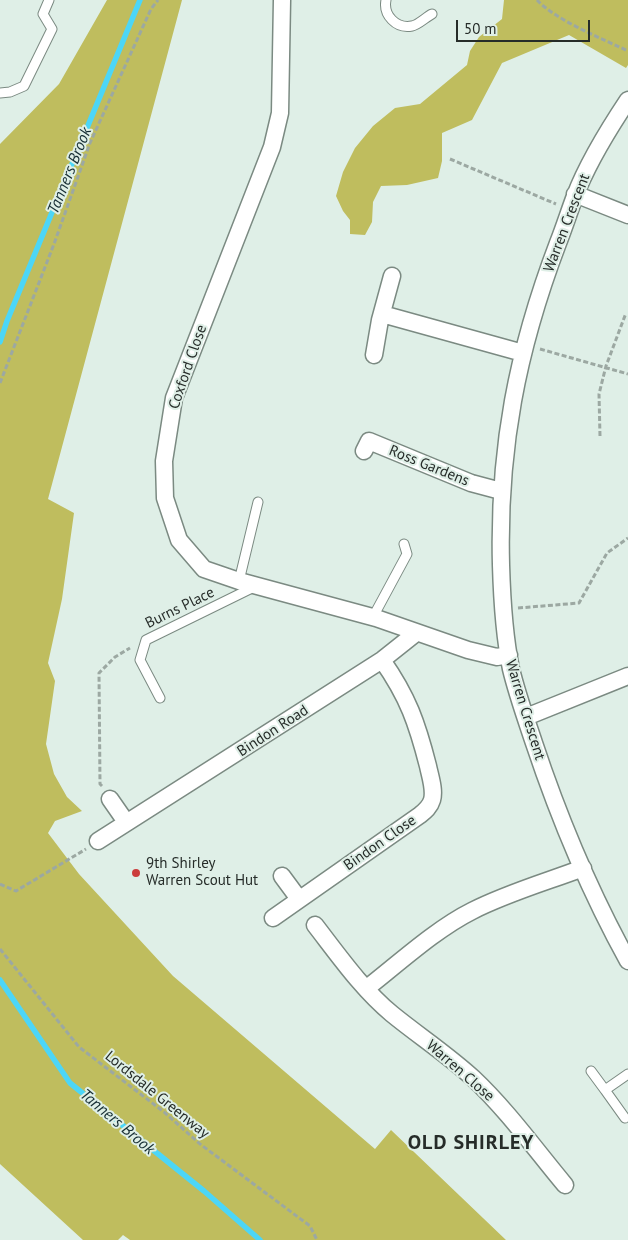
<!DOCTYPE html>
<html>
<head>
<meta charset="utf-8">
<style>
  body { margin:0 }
  #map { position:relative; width:628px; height:1240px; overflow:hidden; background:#dfefe7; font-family:"PT Sans",sans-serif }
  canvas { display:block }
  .scale { position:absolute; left:456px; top:20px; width:134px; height:22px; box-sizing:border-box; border:2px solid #262c29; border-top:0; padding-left:6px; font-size:15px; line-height:18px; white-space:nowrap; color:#262c29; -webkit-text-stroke:4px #dfefe7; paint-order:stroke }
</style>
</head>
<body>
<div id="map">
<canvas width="628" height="1240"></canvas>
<div class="scale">50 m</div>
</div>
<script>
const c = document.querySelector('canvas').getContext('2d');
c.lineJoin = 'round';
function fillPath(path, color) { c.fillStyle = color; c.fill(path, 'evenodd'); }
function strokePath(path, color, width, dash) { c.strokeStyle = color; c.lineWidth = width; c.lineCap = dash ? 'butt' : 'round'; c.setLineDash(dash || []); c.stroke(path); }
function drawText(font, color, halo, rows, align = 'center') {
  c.font = font + ' "PT Sans",sans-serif'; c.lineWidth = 4; c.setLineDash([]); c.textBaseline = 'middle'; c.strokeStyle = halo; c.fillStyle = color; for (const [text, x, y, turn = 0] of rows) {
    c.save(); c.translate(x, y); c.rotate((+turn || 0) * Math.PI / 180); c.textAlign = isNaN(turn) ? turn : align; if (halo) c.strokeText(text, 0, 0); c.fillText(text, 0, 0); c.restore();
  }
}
const green = new Path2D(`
  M 107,0 L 182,0 L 48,499 L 74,513 L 62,599 L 48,663 L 55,681 L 46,744 L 54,774 L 67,797 L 82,811 L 55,821 L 48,833 L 79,874 L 173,976 L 375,1149 L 391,1130 L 506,1240 L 130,1240 L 123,1235 L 118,1240 L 83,1240 L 0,1164 L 0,144 L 59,84 Z
  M 504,0 L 628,0 L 628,65 L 626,68 L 569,35 L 502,63 L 472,120 L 442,133 L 442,161 L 438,178 L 407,185 L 381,186 L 373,202 L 372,222 L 365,235 L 350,234 L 350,220 L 343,211 L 336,196 L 343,172 L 355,148 L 373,126 L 395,108 L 420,104 L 467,65 L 470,51 L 479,37 L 502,19 Z`);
const stream = new Path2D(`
  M 0,342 L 7,321 L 140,0
  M 0,980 L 70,1083 L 204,1191 L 260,1240`);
const path = new Path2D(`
  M 537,0 C 557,21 601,38 628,51
  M 450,159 L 556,204
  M 540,349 L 628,374
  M 0,383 L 54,244 L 90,143 L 151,9 L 158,0
  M 600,436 L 599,394 L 606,366 L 626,313
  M 518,608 L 579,603 L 607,553 L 628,538
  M 102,786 L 100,784 L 99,673 L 115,657 L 130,648
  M 0,884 L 16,891 L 86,849
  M 0,949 L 79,1047 L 164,1112 L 200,1144 L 310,1226 L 317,1240`);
const service = new Path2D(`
  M 386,0 C 383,15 396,29 412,26 C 418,25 426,17 432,14
  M 0,93 L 10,92 L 24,86 L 52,29 L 43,14 L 49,0
  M 239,581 L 258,502
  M 373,617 L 407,554 L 404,544
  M 160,698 L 140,660 L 146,640 L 256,586
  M 591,1071 L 605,1090 L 628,1074
  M 605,1090 L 625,1118`);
const minor = new Path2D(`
  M 282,0 L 280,113 L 272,147 L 174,398 L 164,461 L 165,498 L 179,540 L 204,569 L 239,581 L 376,618 L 468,650 L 497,657 L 509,655
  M 628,100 C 608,130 588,162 575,196 C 569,212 564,228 558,243 C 517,351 498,449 501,565 C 502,600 504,635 511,669 C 517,694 526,719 534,743 C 559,818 590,892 628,961
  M 575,194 L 628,215
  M 382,314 L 523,353
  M 374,355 L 380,320 L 392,276
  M 364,451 L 369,441 L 471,483 L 501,491
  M 526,717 L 628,676
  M 110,799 L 126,822
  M 98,841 L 382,660 L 416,633
  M 282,876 L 299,899
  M 273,918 L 420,815 C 425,811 430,807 432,800 C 435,790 430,776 428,766 C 417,723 408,697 382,660
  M 315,925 C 339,956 362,989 392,1014 C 419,1036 448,1055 473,1078 C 507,1110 535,1149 565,1185
  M 367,988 C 399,963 436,929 472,911 C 507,893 546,882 583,868`);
const markers = [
  [136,873,5,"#cb3c3b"]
];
const streetNames = [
  ["Warren Crescent",567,223,-69],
  ["Coxford Close",188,367,-71],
  ["Ross Gardens",429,466,22],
  ["Burns Place",180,608,-26],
  ["Warren Crescent",525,710,73],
  ["Bindon Road",273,731,-33],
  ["Bindon Close",380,843,-35],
  ["Warren Close",460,1071,41],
  ["Lordsdale Greenway",157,1095,39]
];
const poiNames = [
  ["9th Shirley",146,864],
  ["Warren Scout Hut",146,881]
];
const waterNames = [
  ["Tanners Brook",70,171,-68],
  ["Tanners Brook",117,1122,40]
];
const districtNames = [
  ["OLD SHIRLEY",471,1143]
];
fillPath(green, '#bfbd5e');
strokePath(stream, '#4cd6f7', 5.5);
strokePath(service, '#7b8a82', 11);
strokePath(minor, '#7b8a82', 19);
strokePath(path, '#9ca8a2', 3, [5, 2.5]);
strokePath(service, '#fff', 9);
strokePath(minor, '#fff', 16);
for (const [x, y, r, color] of markers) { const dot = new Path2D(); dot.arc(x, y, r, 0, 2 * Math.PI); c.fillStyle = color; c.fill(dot); strokePath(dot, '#dfefe7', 2); }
drawText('15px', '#262c29', '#dfefe7', streetNames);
drawText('15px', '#262c29', '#dfefe7', poiNames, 'left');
drawText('italic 16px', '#162d33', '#dfefe7', waterNames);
c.letterSpacing = '1px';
drawText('bold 20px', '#262c29', '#dfefe7', districtNames);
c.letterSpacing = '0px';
</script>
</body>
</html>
